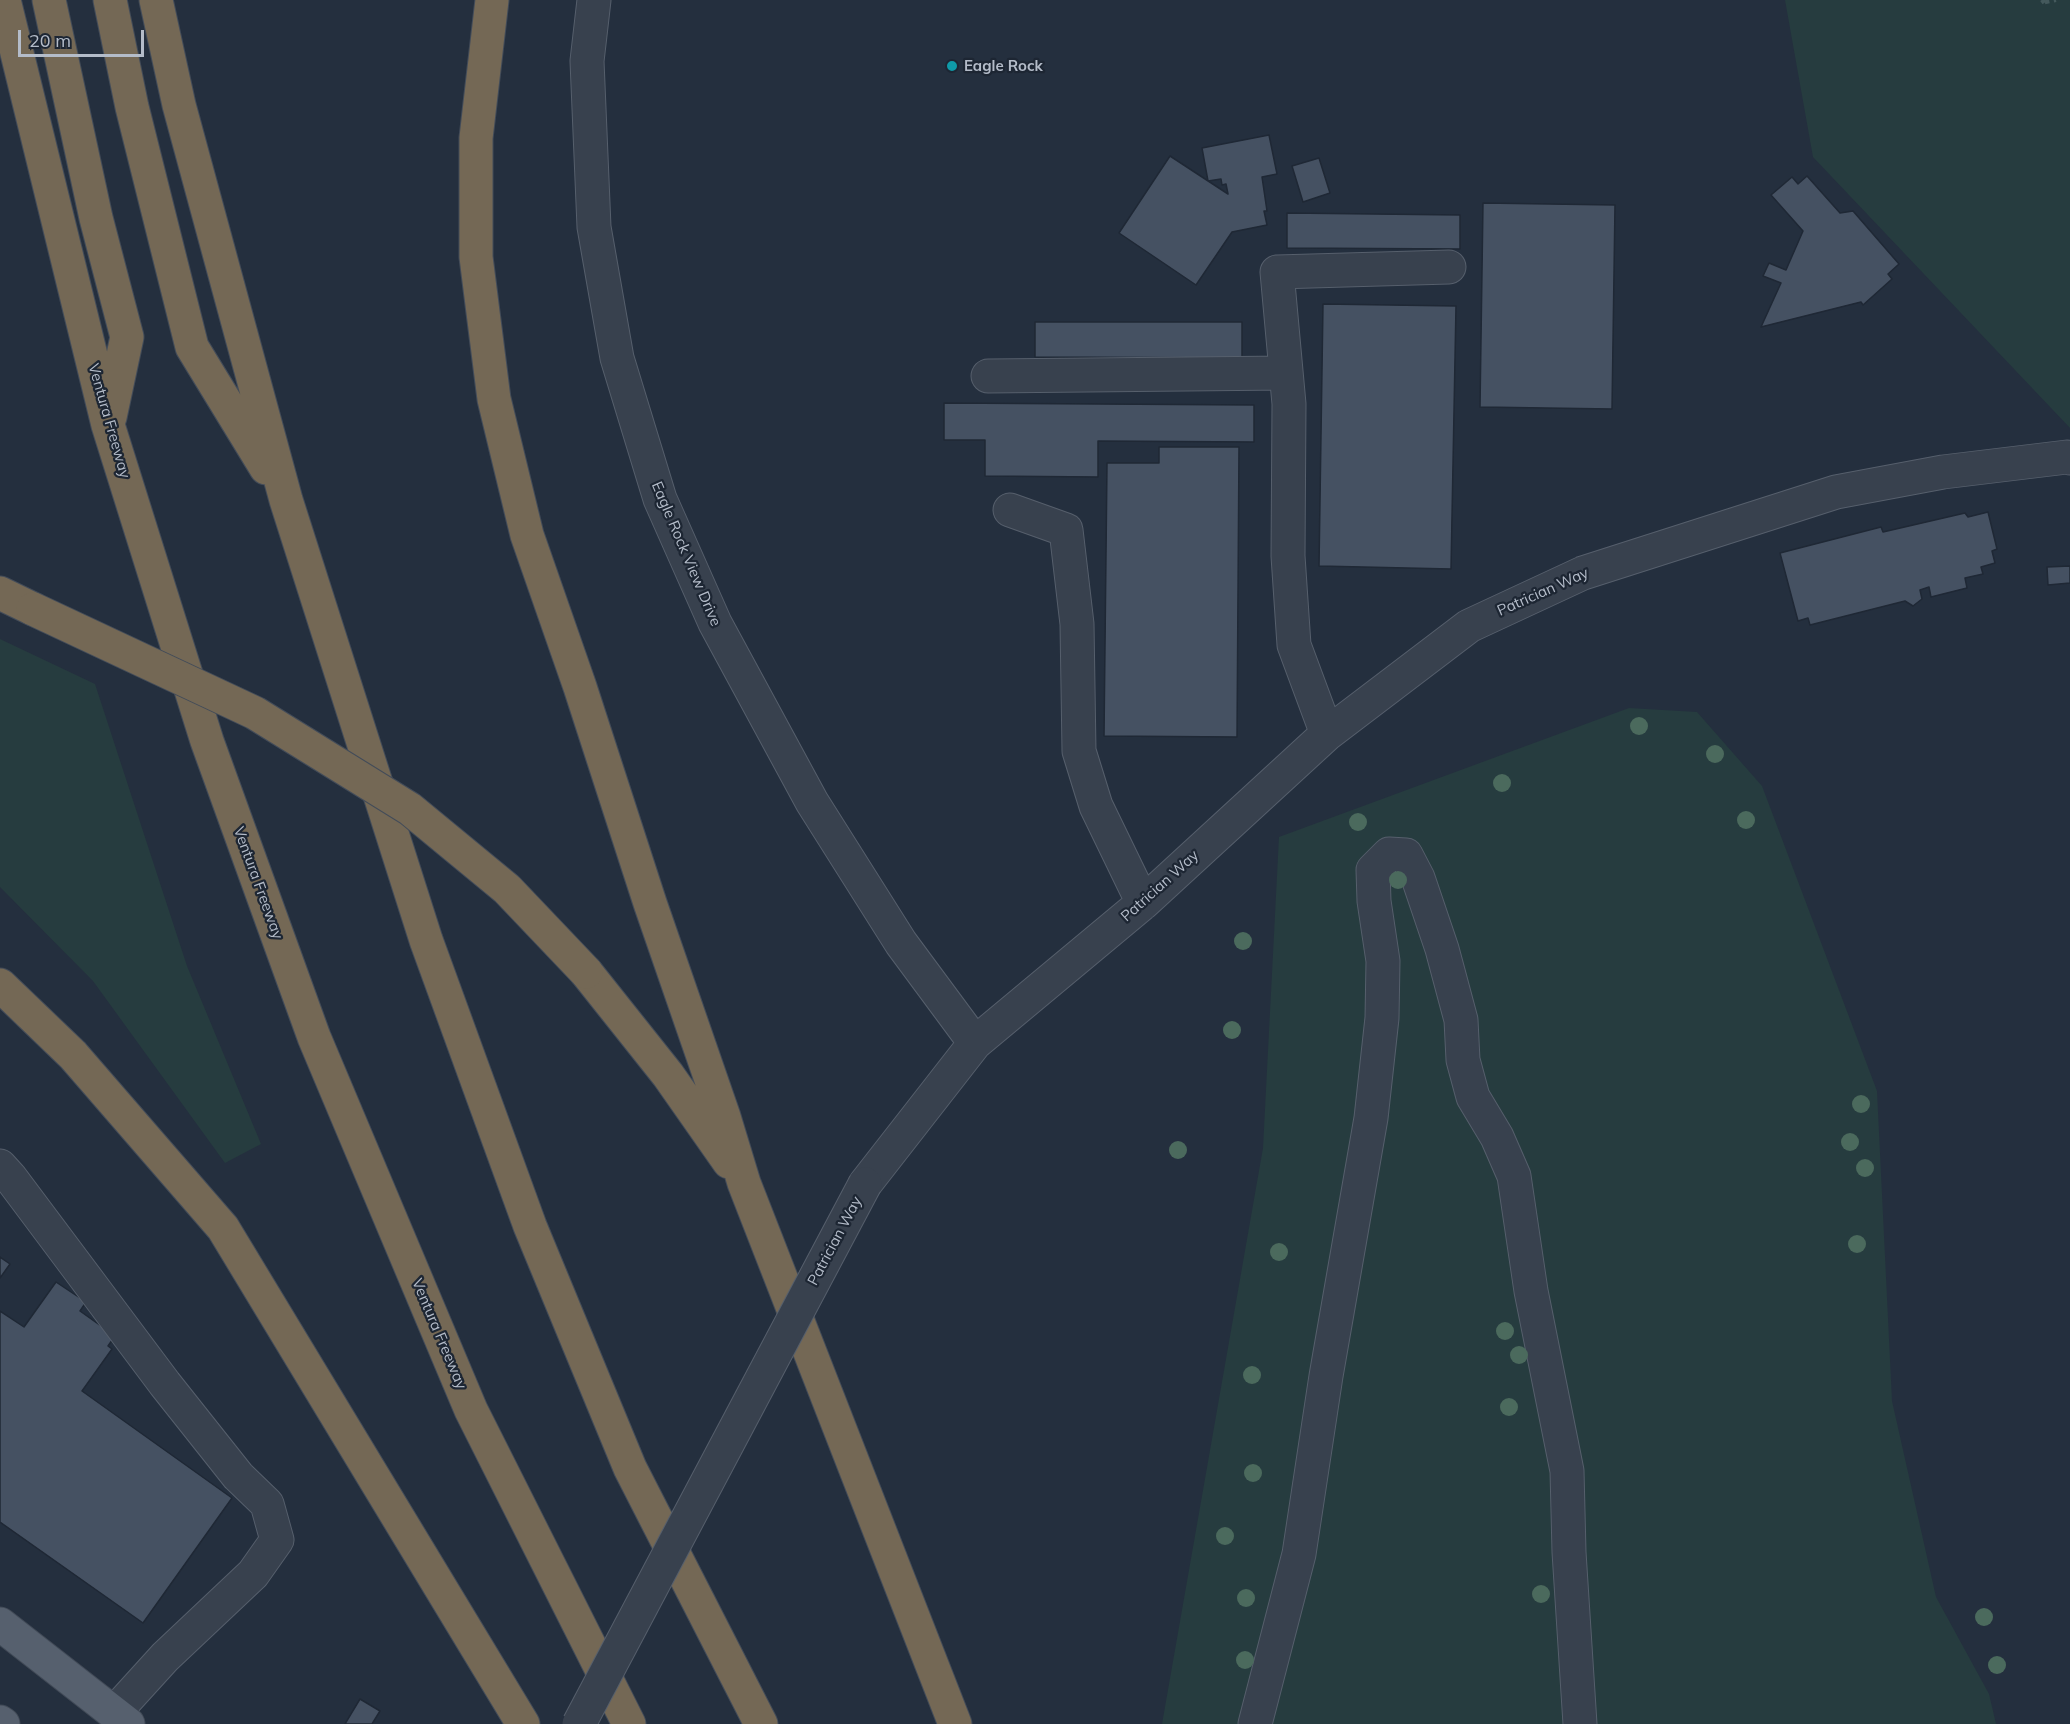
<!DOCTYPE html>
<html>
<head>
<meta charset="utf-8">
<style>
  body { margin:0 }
  #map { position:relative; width:2070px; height:1724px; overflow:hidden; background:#242f3e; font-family:Mulish,sans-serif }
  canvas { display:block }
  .scale { position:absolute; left:18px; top:30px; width:126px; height:27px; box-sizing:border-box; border:3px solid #b4bcc9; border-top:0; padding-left:8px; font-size:18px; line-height:21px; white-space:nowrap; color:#b4bcc9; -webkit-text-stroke:4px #1d2633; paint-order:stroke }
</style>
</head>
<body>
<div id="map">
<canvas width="2070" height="1724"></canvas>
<div class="scale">20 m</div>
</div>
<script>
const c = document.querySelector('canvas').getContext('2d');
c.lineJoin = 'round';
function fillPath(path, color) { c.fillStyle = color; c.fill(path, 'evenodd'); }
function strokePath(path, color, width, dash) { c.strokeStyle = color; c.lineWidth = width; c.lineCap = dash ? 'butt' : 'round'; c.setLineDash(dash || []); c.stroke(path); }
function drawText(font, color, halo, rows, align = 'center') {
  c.font = font + ' Mulish,sans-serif'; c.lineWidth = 4.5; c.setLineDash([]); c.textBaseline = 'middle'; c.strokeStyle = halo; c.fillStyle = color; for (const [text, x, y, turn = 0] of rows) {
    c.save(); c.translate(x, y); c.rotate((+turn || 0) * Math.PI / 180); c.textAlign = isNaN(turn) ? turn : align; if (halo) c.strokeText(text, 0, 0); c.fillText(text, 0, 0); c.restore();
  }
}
const green = new Path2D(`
  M 1785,0 L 2070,0 L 2070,428 L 1813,157 Z
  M 0,639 L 95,684 L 187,966 L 261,1144 L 225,1163 L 93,981 L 0,887 Z
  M 1629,708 L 1697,712 L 1762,786 L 1877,1091 L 1892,1401 L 1936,1597 L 1989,1694 L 1996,1724 L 1162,1724 L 1263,1148 L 1279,837 Z`);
const building = new Path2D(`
  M 1269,135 L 1277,174 L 1262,177 L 1267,211 L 1264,211 L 1267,225 L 1232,232 L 1196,285 L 1119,233 L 1170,156 L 1228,194 L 1226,184 L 1222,185 L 1221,179 L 1208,181 L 1202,148 Z
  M 1319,158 L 1330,193 L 1303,202 L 1292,166 Z
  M 1807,176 L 1840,213 L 1853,211 L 1899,264 L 1888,274 L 1892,279 L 1863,305 L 1861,302 L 1761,327 L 1781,283 L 1763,276 L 1769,263 L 1786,270 L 1803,231 L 1771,195 L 1792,177 L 1798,184 Z
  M 1483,203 L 1615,205 L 1612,409 L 1480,407 Z
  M 1287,213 L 1460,215 L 1460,249 L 1287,248 Z
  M 1323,304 L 1456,306 L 1451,569 L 1319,566 Z
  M 1035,322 L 1242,322 L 1242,358 L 1035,357 Z
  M 944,403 L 1254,405 L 1254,442 L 1098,441 L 1098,477 L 985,476 L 985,440 L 944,440 Z
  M 1159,447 L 1239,447 L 1237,737 L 1104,736 L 1107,463 L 1159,463 Z
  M 1988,512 L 1997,549 L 1992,551 L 1995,563 L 1981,567 L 1983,574 L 1965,578 L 1967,588 L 1931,597 L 1929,587 L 1920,590 L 1922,599 L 1913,606 L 1905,601 L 1810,625 L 1808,618 L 1798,621 L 1780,553 L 1881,527 L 1883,532 L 1965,513 L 1968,517 Z
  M 2070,566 L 2070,583 L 2048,585 L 2047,567 Z
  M 0,1257 L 10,1264 L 0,1278 Z
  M 56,1282 L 86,1302 L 80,1311 L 115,1336 L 108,1346 L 112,1349 L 82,1391 L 232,1498 L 143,1623 L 0,1522 L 0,1311 L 24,1327 Z
  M 360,1699 L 380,1711 L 372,1724 L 345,1724 Z`);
const path = new Path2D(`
  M 2045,0 L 2041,3 L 2056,0`);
const minor = new Path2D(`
  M 594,0 L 587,61 L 594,227 L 617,358 L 660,499 L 715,623 L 812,802 L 901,943 L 975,1043
  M 988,376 L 1286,373
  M 1010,510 L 1066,530 L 1077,624 L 1079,751 L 1096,806 L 1143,903
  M 1327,734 L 1294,645 L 1288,556 L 1289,404 L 1277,272 L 1449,267
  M 0,1166 L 10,1177 L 165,1384 L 238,1476 L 267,1504 L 277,1540 L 253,1574 L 165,1657 L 115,1712
  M 865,1184 L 975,1043 L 1143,903 L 1327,734 L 1469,626 L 1583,573 L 1836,492 L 1943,472 L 2067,457 L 2070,458
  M 1255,1724 L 1299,1554 L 1326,1376 L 1371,1118 L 1382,1018 L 1383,961 L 1374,901 L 1373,870 L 1389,854 L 1406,855 L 1418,878 L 1442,949 L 1461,1020 L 1463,1060 L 1473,1097 L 1497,1137 L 1514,1176 L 1531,1291 L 1567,1471 L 1569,1552 L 1580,1724`);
const major = new Path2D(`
  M 0,1624 L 128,1724
  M 0,1722 L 3,1724`);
const highway = new Path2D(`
  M 4,0 L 108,425 L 207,741 L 314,1037 L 471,1410 L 629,1724
  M 49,0 L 96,218 L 127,337 L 110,417
  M 110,0 L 132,107 L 192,347 L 266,468
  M 156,0 L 179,105 L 286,500 L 426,940 L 530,1226 L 630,1468 L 761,1724
  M 492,0 L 476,138 L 476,257 L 494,399 L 527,535 L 580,687 L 650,903 L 724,1117 L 744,1183 L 955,1724
  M 0,593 L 33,609
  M 586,972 L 668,1075 L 729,1162
  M 0,985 L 73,1055 L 223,1228 L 523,1724`);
const minorBridge = new Path2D(`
  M 579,1724 L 865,1184`);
const highwayBridge = new Path2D(`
  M 33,609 L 255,713 L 410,809 L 507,889 L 586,972`);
const trees = [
  [1639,726],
  [1715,754],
  [1502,783],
  [1746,820],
  [1358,822],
  [1398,880],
  [1243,941],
  [1232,1030],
  [1861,1104],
  [1850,1142],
  [1178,1150],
  [1865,1168],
  [1857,1244],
  [1279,1252],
  [1505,1331],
  [1519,1355],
  [1252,1375],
  [1509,1407],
  [1253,1473],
  [1225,1536],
  [1541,1594],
  [1246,1598],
  [1984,1617],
  [1245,1660],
  [1997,1665]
];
const markers = [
  [952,66,6,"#0f9aa8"]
];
const poiNames = [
  ["Eagle Rock",964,66]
];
const streetNames = [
  ["Ventura Freeway",109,421,74],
  ["Eagle Rock View Drive",686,554,67],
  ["Patrician Way",1543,592,-24],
  ["Ventura Freeway",258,883,70],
  ["Patrician Way",1160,886,-42],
  ["Patrician Way",835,1241,-62],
  ["Ventura Freeway",439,1334,67]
];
fillPath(green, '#263c3f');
fillPath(building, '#455162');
strokePath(building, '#1f2835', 1.5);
strokePath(minor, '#565f6c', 35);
strokePath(major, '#414a57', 35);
strokePath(highway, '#434c59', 35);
strokePath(path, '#44595c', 4, [4.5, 4.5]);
strokePath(minor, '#38414e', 33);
strokePath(major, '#56606e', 33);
strokePath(highway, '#746855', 33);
strokePath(minorBridge, '#565f6c', 35, []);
strokePath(highwayBridge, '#434c59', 35, []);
strokePath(minorBridge, '#38414e', 33);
strokePath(highwayBridge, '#746855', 33);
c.fillStyle = '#4b6a5d';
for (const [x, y] of trees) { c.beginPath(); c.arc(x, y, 9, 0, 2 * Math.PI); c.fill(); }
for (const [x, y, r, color] of markers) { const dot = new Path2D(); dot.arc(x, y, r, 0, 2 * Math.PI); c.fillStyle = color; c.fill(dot); strokePath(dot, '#1d2633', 2); }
drawText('bold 15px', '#b4bcc9', '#1d2633', poiNames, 'left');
drawText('15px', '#b4bcc9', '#1d2633', streetNames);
</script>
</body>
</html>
